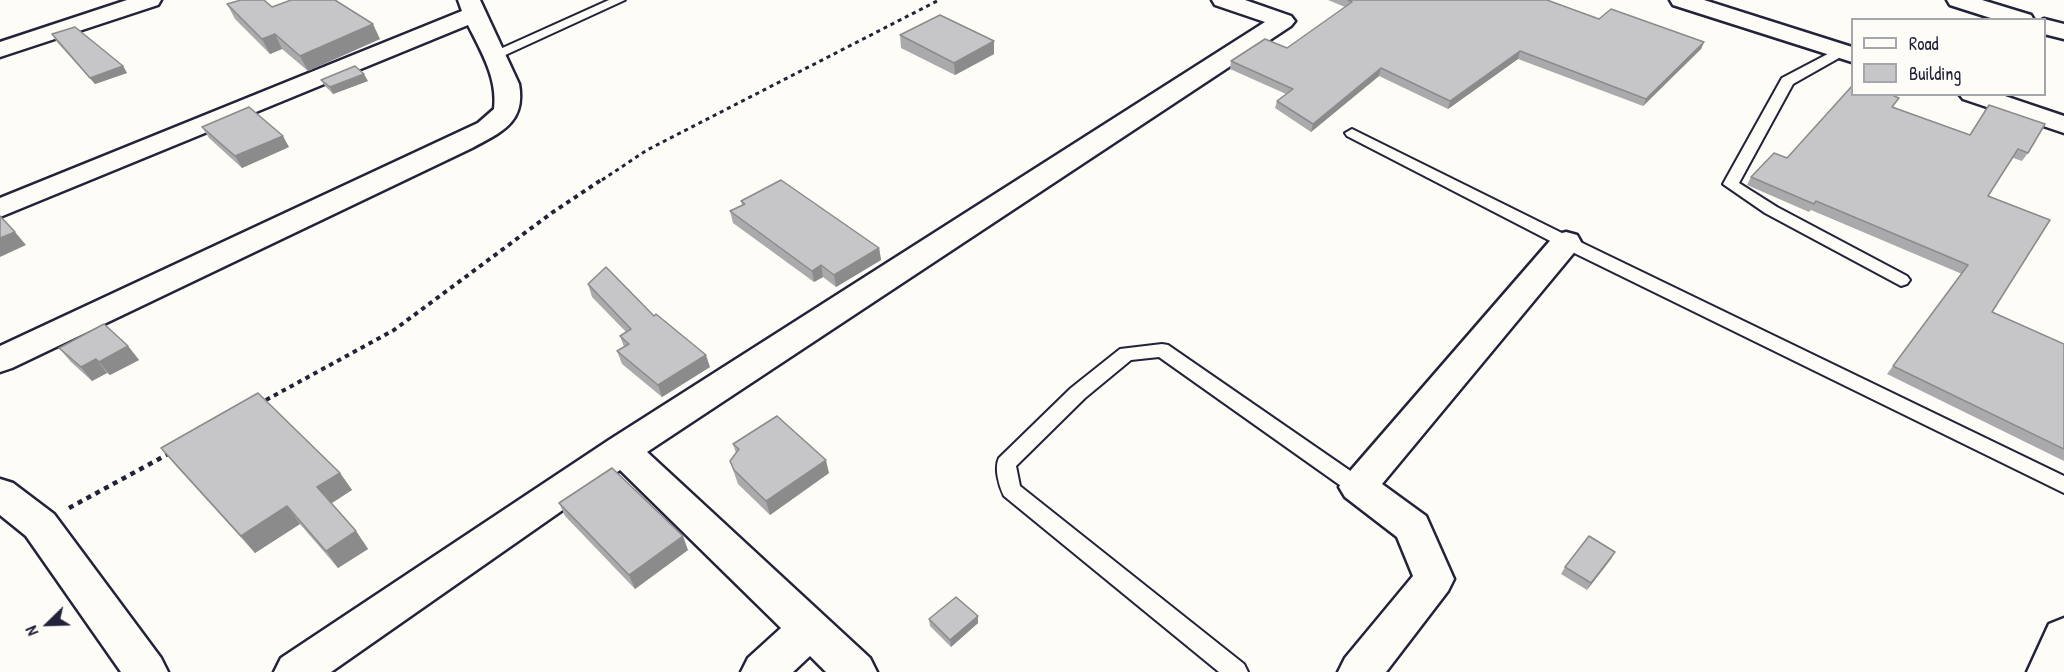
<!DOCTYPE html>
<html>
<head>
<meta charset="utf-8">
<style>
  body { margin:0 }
  #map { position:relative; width:2064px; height:672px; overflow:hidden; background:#fdfcf7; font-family:"Patrick Hand",sans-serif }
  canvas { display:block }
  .legend { position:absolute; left:1851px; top:18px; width:195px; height:78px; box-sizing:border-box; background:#fdfcf7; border:2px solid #a5a5ac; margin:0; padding:8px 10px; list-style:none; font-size:18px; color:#22223b }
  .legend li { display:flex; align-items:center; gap:12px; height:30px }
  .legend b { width:30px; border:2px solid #a5a5ac }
  .north { position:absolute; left:18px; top:594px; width:60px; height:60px; -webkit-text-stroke:4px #fdfcf7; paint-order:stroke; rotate:247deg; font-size:16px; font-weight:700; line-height:24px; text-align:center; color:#22223b }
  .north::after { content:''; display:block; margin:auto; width:21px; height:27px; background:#22223b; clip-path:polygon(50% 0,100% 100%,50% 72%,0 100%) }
</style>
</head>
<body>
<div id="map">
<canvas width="2064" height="672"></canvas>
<ul class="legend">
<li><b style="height:8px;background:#fdfcf7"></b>Road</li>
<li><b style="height:16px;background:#c6c6c8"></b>Building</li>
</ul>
<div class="north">N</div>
</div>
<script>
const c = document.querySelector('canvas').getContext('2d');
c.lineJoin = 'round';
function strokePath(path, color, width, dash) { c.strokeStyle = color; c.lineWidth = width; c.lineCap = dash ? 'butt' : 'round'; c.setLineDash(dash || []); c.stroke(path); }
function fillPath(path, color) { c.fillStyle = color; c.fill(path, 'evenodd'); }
const pathFar2 = new Path2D(`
  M 602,180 L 647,150 L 939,0`);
const pathFar1 = new Path2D(`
  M 266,400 L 394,330 L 553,212 L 604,178`);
const path = new Path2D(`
  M 261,403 L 269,399
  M 69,508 L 170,453`);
const service = new Path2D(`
  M 609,0 L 625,0 L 501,57 L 496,58 L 489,54 Z
  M 1841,47 L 1848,51 L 1846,54 L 1793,84 L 1739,183 L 1777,207 L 1907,276 L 1910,280 L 1907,284 L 1901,286 L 1765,213 L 1723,184 L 1782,78 Z
  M 1352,129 L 1572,238 L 2064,476 L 2064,493 L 1560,246 L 1347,136 L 1345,133 Z
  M 1162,344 L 1168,345 L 1365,481 L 1368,487 L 1365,493 L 1358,495 L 1351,493 L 1159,357 L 1131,360 L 1085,398 L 1016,466 L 1020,486 L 1244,664 L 1248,672 L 1219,672 L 1004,496 C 999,486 994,468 999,458 L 1071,388 L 1120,349 Z`);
const minor = new Path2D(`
  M 127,0 L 161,0 L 158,5 L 0,57 L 0,42 Z
  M 458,0 L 480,0 L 519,84 C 526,123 501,132 472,148 L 12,368 L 0,372 L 0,346 L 478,123 L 494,109 C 498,79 481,51 468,25 L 0,217 L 0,198 L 462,11 Z
  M 1212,0 L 1245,0 L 1291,16 L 1295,21 L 1291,26 L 647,452 L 870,658 L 877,672 L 826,672 L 810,656 L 793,672 L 741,672 L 748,658 L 781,628 L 620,470 L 331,672 L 274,672 L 281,658 L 609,440 L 1265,22 L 1215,5 Z
  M 1670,0 L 1704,0 L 1852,47 L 1852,62 L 1673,5 Z
  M 1947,0 L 1982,0 L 2031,15 L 2034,20 L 1997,20 L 1950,5 Z
  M 2044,19 L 2064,24 L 2064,39 L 2044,34 L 2044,20 L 2042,20 Z
  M 1959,94 L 1999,94 L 2064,116 L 2064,133 L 1963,99 Z
  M 1566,232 L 1577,235 L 1581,242 L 1577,249 L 1382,484 L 1426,516 L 1454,579 L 1448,591 L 1386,672 L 1338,672 L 1345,658 L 1413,576 L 1397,537 L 1345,497 L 1339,487 L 1345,477 L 1555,235 Z
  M 0,479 L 13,483 L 54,514 L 161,658 L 168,672 L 121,672 L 26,536 L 0,515 Z
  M 2064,618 L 2064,672 L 2027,672 L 2049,624 Z`);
const wall = new Path2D(`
  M 1328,0 L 1547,0 L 1599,19 L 1704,42 L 1701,49 L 1643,106 L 1518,59 L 1448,109 L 1379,76 L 1311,132 L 1275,108 L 1277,101 L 1286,94 L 1230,69 L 1231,61 L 1287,48 L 1345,7 Z
  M 227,4 L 272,7 L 380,39 L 308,71 L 282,49 L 270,54 L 235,19 Z
  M 52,34 L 123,66 L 127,73 L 95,84 L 56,41 Z
  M 900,35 L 994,54 L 955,75 L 901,48 Z
  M 321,80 L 368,81 L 333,94 L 325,86 Z
  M 1894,96 L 1893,107 L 1970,135 L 2028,153 L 2022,161 L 2013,158 L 1988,196 L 1992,312 L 2064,344 L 2064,461 L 1887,374 L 1962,274 L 1811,210 L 1809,212 L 1747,185 L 1751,177 L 1787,158 Z
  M 202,127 L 289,147 L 242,168 L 209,138 Z
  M 741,201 L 879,248 L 881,260 L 836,287 L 823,277 L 814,282 L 733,223 L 730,211 L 742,205 Z
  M 588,284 L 654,316 L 710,367 L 662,397 L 622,364 L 617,351 L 624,347 L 620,336 L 626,332 L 592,297 Z
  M 128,346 L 139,360 L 110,375 L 107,373 L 92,381 L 71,362 L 59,348 Z
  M 733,444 L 829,473 L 770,515 L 738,484 L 730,461 L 736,453 Z
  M 161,448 L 340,473 L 352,490 L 331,503 L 356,531 L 368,549 L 338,568 L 300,524 L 255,553 L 176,466 Z
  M 559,503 L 688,550 L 635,589 L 565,516 Z
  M 1611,559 L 1587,590 L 1561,574 L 1565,567 Z
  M 929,619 L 978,623 L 951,647 L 930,626 Z`);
const shadedWall = new Path2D(`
  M 373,24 L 380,39 L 308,71 L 300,56 Z
  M 275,34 L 282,49 L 270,54 L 262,39 Z
  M 994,41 L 994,54 L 955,75 L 954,63 Z
  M 1704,42 L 1701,49 L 1643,106 L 1646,99 Z
  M 1520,51 L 1518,59 L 1448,109 L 1450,101 Z
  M 123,66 L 127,73 L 95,84 L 90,78 Z
  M 1381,68 L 1379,76 L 1311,132 L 1313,124 Z
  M 364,74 L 368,81 L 333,94 L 330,87 Z
  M 283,136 L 289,147 L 242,168 L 235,156 Z
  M 15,232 L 26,245 L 0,257 L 0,238 Z
  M 879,248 L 881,260 L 836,287 L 834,275 Z
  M 821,265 L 823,277 L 814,282 L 812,271 Z
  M 128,346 L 139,360 L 110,375 L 99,362 Z
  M 706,355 L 710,367 L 662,397 L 658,385 Z
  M 96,359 L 107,373 L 92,381 L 81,367 Z
  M 826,460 L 829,473 L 770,515 L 766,501 Z
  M 340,473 L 352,490 L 329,505 L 317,487 Z
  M 287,506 L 300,524 L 255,553 L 241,536 Z
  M 356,531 L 368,549 L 338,568 L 326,551 Z
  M 683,536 L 688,550 L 635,589 L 629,575 Z
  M 1615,552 L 1611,559 L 1587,590 L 1591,583 Z
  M 978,616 L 978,623 L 951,647 L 950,640 Z`);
const building = new Path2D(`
  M 241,0 L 264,0 L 272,7 L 291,0 L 335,0 L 373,24 L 300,56 L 275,34 L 262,39 L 227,4 Z
  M 1348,0 L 1547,0 L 1599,19 L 1611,9 L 1704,42 L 1646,99 L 1520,51 L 1450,101 L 1381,68 L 1313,124 L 1277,101 L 1293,89 L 1231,61 L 1265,39 L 1287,48 L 1352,2 Z
  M 940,15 L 994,41 L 954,63 L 900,35 Z
  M 75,27 L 123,66 L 90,78 L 52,34 Z
  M 355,66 L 364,74 L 330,87 L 321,80 Z
  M 1852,86 L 1852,94 L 1895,94 L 1894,96 L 1899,98 L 1892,107 L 1970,135 L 1989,105 L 2045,124 L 2028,153 L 2018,149 L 1988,196 L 2050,220 L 1992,312 L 2064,344 L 2064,449 L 1893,366 L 1968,265 L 1816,201 L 1814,204 L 1751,177 L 1774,153 L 1787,158 Z
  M 249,107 L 283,136 L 235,156 L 202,127 Z
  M 781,180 L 879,248 L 834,275 L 821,265 L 812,271 L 730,211 L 745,204 L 741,201 Z
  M 0,216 L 15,232 L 0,238 Z
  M 606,267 L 654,316 L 656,314 L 706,355 L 658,385 L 617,351 L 629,344 L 620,336 L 631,329 L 588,284 Z
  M 104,324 L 128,346 L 99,362 L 96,359 L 81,367 L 59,348 Z
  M 258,393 L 340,473 L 317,487 L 356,531 L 326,551 L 287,506 L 241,536 L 161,448 Z
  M 777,416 L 826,460 L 766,501 L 734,470 L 730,461 L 739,449 L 733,444 Z
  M 612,468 L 683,536 L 629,575 L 559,503 Z
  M 1589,536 L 1615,552 L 1591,583 L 1565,567 Z
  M 956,597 L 978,616 L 950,640 L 929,619 Z`);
strokePath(service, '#22223b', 4);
strokePath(minor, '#22223b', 5);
strokePath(pathFar2, '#22223b', 3, [4, 4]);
strokePath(pathFar1, '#22223b', 4, [4.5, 4.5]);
strokePath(path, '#22223b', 4.5, [5, 5]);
fillPath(service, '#fdfcf7');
fillPath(minor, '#fdfcf7');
fillPath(wall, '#aaaaac');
fillPath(shadedWall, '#8b8b8c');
fillPath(building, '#c6c6c8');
strokePath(building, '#8b8b8c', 1.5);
</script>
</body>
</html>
